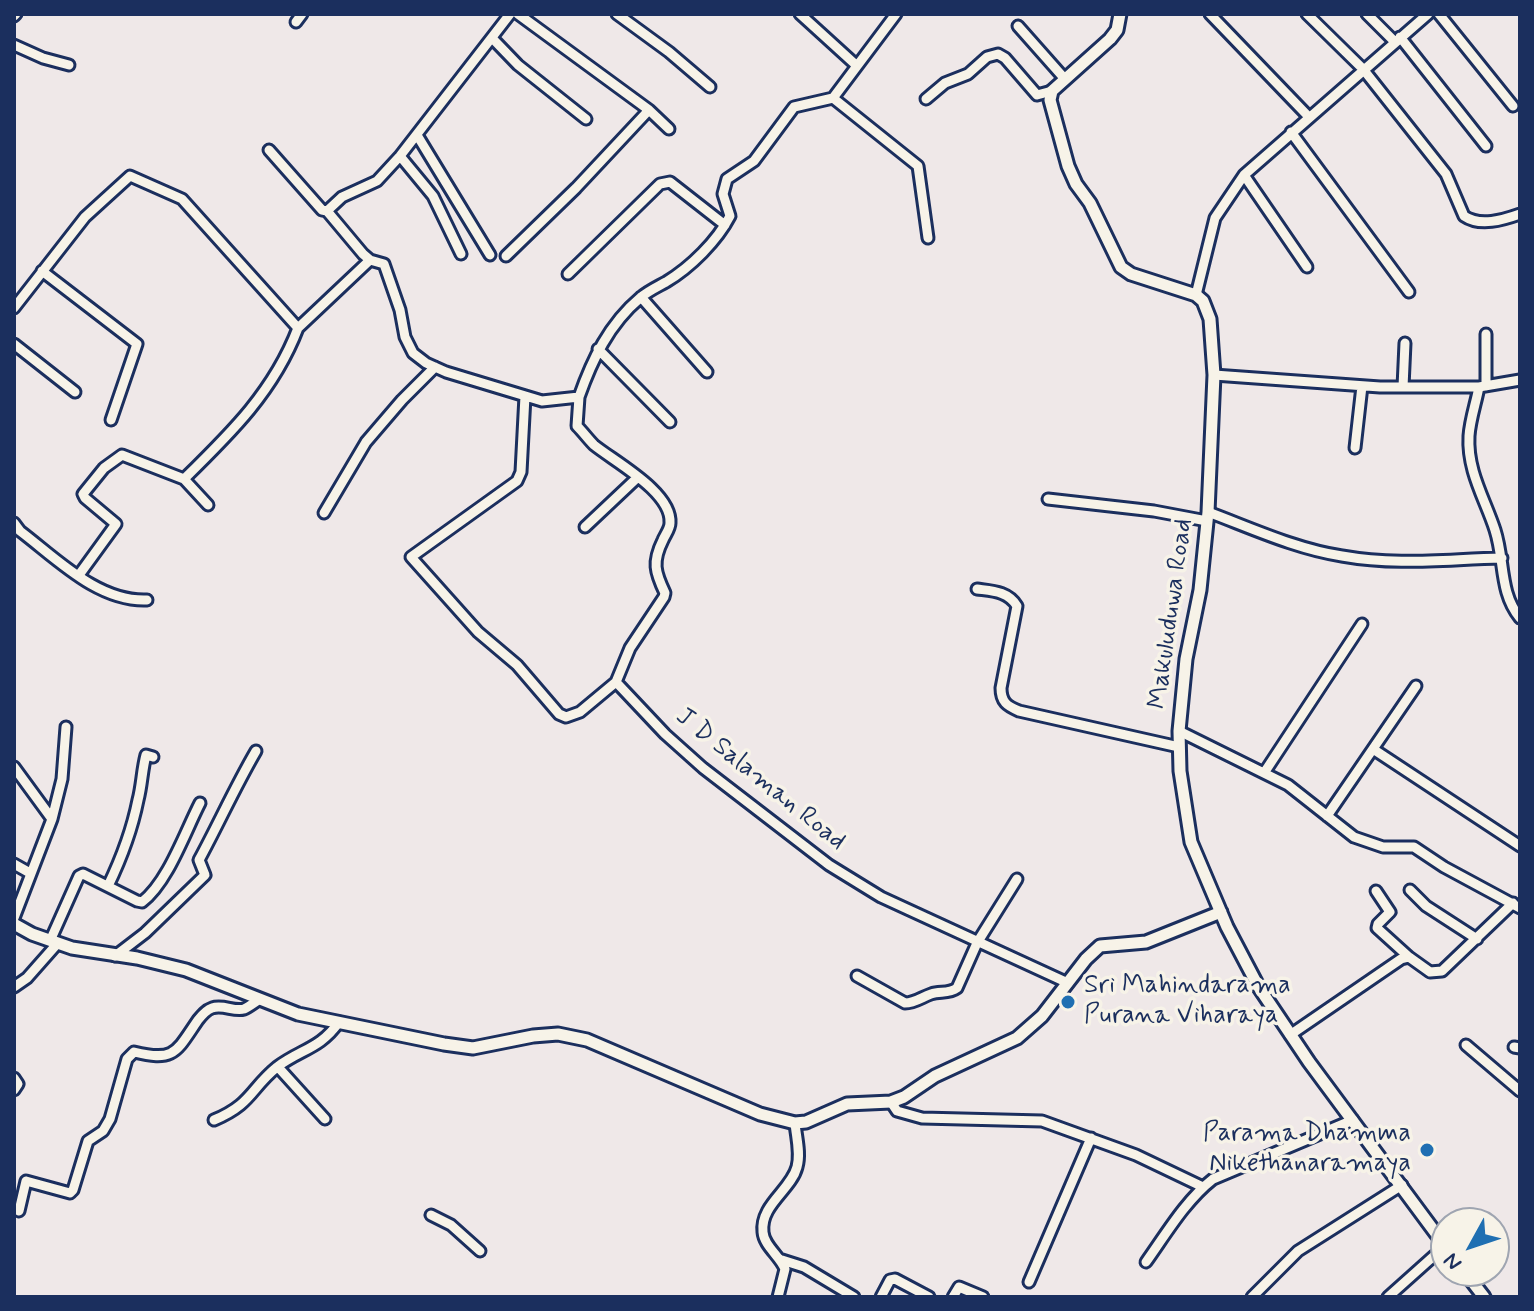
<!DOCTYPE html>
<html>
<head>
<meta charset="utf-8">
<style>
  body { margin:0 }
  #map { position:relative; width:1534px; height:1311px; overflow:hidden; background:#efe8e8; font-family:Mynerve,sans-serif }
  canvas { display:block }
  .frame { position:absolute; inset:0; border:16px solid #1b2f5e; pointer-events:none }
  .north { position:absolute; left:1430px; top:1207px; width:80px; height:80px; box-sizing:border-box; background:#f7f3e8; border:2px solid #9fa5b1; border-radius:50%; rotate:230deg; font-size:22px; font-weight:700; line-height:32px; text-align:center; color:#1b2f5e }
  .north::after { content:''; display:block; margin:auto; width:28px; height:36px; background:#1f6fb2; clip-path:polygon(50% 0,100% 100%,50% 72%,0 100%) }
</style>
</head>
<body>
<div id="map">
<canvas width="1534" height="1311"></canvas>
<div class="frame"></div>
<div class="north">N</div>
</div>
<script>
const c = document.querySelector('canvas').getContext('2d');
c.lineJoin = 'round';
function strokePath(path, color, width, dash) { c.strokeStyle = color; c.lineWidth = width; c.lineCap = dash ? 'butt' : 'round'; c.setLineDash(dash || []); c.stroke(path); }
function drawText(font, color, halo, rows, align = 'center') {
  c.font = font + ' Mynerve,sans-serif'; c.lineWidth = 7; c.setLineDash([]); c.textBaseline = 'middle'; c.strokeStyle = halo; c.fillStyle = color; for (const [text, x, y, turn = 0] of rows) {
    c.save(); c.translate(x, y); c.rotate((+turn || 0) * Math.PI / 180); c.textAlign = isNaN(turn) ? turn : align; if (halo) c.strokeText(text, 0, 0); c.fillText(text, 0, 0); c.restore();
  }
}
const minor = new Path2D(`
  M 510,14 L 400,156 L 377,181 L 342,197 L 327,211 L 363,254 L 370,260 L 384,264 L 400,310 L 405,337 L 413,353 L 426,363 L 446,372 L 542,401 L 579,397 C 592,360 609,324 640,298 C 648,291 657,287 666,282 C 691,267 717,241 730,216 L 723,194 L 727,179 L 754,161 L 794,107 L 833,98 L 896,14
  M 518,14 L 649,110 L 669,129
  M 617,14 L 669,52 L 710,87
  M 800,14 L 856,65
  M 1210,14 L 1308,116
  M 1307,14 L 1363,69 L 1446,174 L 1464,216 C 1480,227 1503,220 1520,214
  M 1367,14 L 1395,42
  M 1439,14 L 1513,106
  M 14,16 L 16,14
  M 296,22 L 302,14
  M 1018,26 L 1064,78
  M 1400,37 L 1486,146
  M 492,38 L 518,65 L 586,119
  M 14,45 L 43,58 L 69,65
  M 833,98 L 918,166 L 928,238
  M 926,99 L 945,83 L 968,74 L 987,57 L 998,54 L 1005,58 L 1037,95 L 1052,91
  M 1291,132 L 1409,292
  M 417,135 L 490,255
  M 269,150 L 322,210 L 327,211
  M 400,156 L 433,196 L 461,254
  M 1244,175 L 1307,267
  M 506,256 L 576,188 L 649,110
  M 42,271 L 137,344 L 111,420
  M 568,274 L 660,184 L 670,182 L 725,225
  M 1196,295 L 1215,218 L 1244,175 L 1428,14
  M 641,297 L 707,372
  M 14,308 L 85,217 L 130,176 L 182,199 L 298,328 C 274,391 231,433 184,479
  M 298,328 L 370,260
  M 14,344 L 75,392
  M 598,349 L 670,422
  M 1214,375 L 1380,387 L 1479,387 L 1520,380
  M 1486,386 L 1486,334
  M 1403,387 L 1405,343
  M 1479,387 C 1476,403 1470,420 1469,436 C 1467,471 1485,499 1495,530 C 1505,561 1499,592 1520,618
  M 525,396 L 521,472 L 517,481 L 411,557 L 478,632 L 517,665 L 559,714 L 566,717 L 580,712 L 616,682
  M 579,397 L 577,426 C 583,432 588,439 594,445 C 615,462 672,492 670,523 C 670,529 665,535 663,540 C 652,562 655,572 665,593 L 664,597 L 630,648 L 616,682 L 665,734 L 703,768 L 829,865 L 881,897 L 1068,983
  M 1355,448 L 1362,386
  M 1048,499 L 1154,511 L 1207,521
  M 1208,512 C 1251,528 1296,549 1342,556 C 1398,566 1447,559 1502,558
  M 324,513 L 366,442 L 402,400 L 435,367
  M 14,523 L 20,531 C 57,559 98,602 147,600
  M 585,527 L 638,477
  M 79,575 L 116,524 L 85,498 L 83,494 L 104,468 L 122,455 L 184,479 L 208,505
  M 977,589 C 992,591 1008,591 1017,606 L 1001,688 C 1001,702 1007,706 1019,711 L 1179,747
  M 1179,731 L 1288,785 L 1354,837 L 1383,847 L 1414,847 L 1444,867 L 1520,908
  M 1373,749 L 1520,846
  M 14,767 L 52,819 L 14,918
  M 1264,773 L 1362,624
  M 1327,816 L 1416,686
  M 52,819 L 62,779 L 66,727
  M 14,864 L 30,873
  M 108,886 C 121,859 132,830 138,800 C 142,785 142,770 146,755 L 153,757
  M 1410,890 L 1426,906 L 1477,939
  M 1376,891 L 1390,912 L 1378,924 L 1377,928 L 1409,957
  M 50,941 L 79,876 L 83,874 L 137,901 L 142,902 C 168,882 185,832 200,803
  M 115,956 L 145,933 L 205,875 L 199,860 C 219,823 235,787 256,751
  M 857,976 L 905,1003 C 915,1003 922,997 931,994 C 940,991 949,994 957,988 L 977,943 L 1017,879
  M 14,987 L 27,978 L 57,944
  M 1290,1035 L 1401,959 L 1409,957 L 1430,972 L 1442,971 L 1513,903
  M 1466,1045 L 1520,1091
  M 1514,1047 L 1520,1048
  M 278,1067 L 325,1119
  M 14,1078 L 18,1084 L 14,1090
  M 891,1102 L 897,1111 L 922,1118 L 1042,1121 L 1136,1155 L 1203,1187
  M 214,1120 C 252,1104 250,1089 277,1067 C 301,1049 320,1049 339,1022
  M 19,1211 L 26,1181 L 70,1193 L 73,1190 L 88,1141 L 103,1131 L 110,1119 L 127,1059 L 134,1052 C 175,1062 176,1052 198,1020 C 202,1015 206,1010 212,1008 C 223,1004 234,1012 244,1009 C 249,1007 255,1002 260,999
  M 431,1215 L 451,1225 L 480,1251
  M 782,1260 L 804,1267 L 854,1297
  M 1146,1262 C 1166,1234 1185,1201 1213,1179 L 1353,1120
  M 1029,1282 L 1091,1138
  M 778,1297 L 785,1269 C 780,1256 764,1246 763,1232 C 760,1205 791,1190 797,1167 C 801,1153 796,1136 795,1123
  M 881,1297 L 890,1280 L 895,1279 L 929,1297
  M 953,1297 L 959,1287 L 983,1297
  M 1252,1297 L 1298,1251 L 1402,1185
  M 1388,1297 L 1445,1246`);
const tertiary = new Path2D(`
  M 1120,14 L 1117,30 L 1110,39 L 1052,91 L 1050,100 L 1068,166 L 1076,184 L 1090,203 L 1121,267 L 1131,274 L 1196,295 L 1203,301 L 1210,319 L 1214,375 L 1208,512 L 1200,590 L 1186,659 L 1179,731 L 1180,771 L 1191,842 L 1227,927 L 1258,986 L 1309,1062 L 1446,1247
  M 14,924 L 32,934 L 72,948 L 137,958 L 186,970 L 298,1014 L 444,1044 L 473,1048 L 533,1036 L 558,1034 L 587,1040 L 760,1114 L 795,1123 L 806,1122 L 847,1104 L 891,1102 L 904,1097 L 935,1076 L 1017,1038 L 1042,1016 L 1086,959 L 1100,946 L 1146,942 L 1221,912
  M 1464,1271 L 1484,1297`);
const markers = [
  [1068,1002,8,"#1f6fb2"],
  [1427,1150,8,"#1f6fb2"]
];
const streetNames = [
  ["Makuluduwa Road",1172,614,-82],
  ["J D Salaman Road",760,780,39]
];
const poiNames = [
  ["Sri Mahindarama",1084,987],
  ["Purana Viharaya",1084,1017],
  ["Parama Dhamma",1411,1135,"right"],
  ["Nikethanaramaya",1411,1165,"right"]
];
strokePath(minor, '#1b2f5e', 15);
strokePath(tertiary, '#1b2f5e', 17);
strokePath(minor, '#f7f3e8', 9);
strokePath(tertiary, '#f7f3e8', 11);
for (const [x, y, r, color] of markers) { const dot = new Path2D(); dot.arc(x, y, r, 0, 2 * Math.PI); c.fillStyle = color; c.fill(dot); strokePath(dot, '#f7f3e8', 3); }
drawText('26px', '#1b2f5e', '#f7f3e8', streetNames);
drawText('26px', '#1b2f5e', '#f7f3e8', poiNames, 'left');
</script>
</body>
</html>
